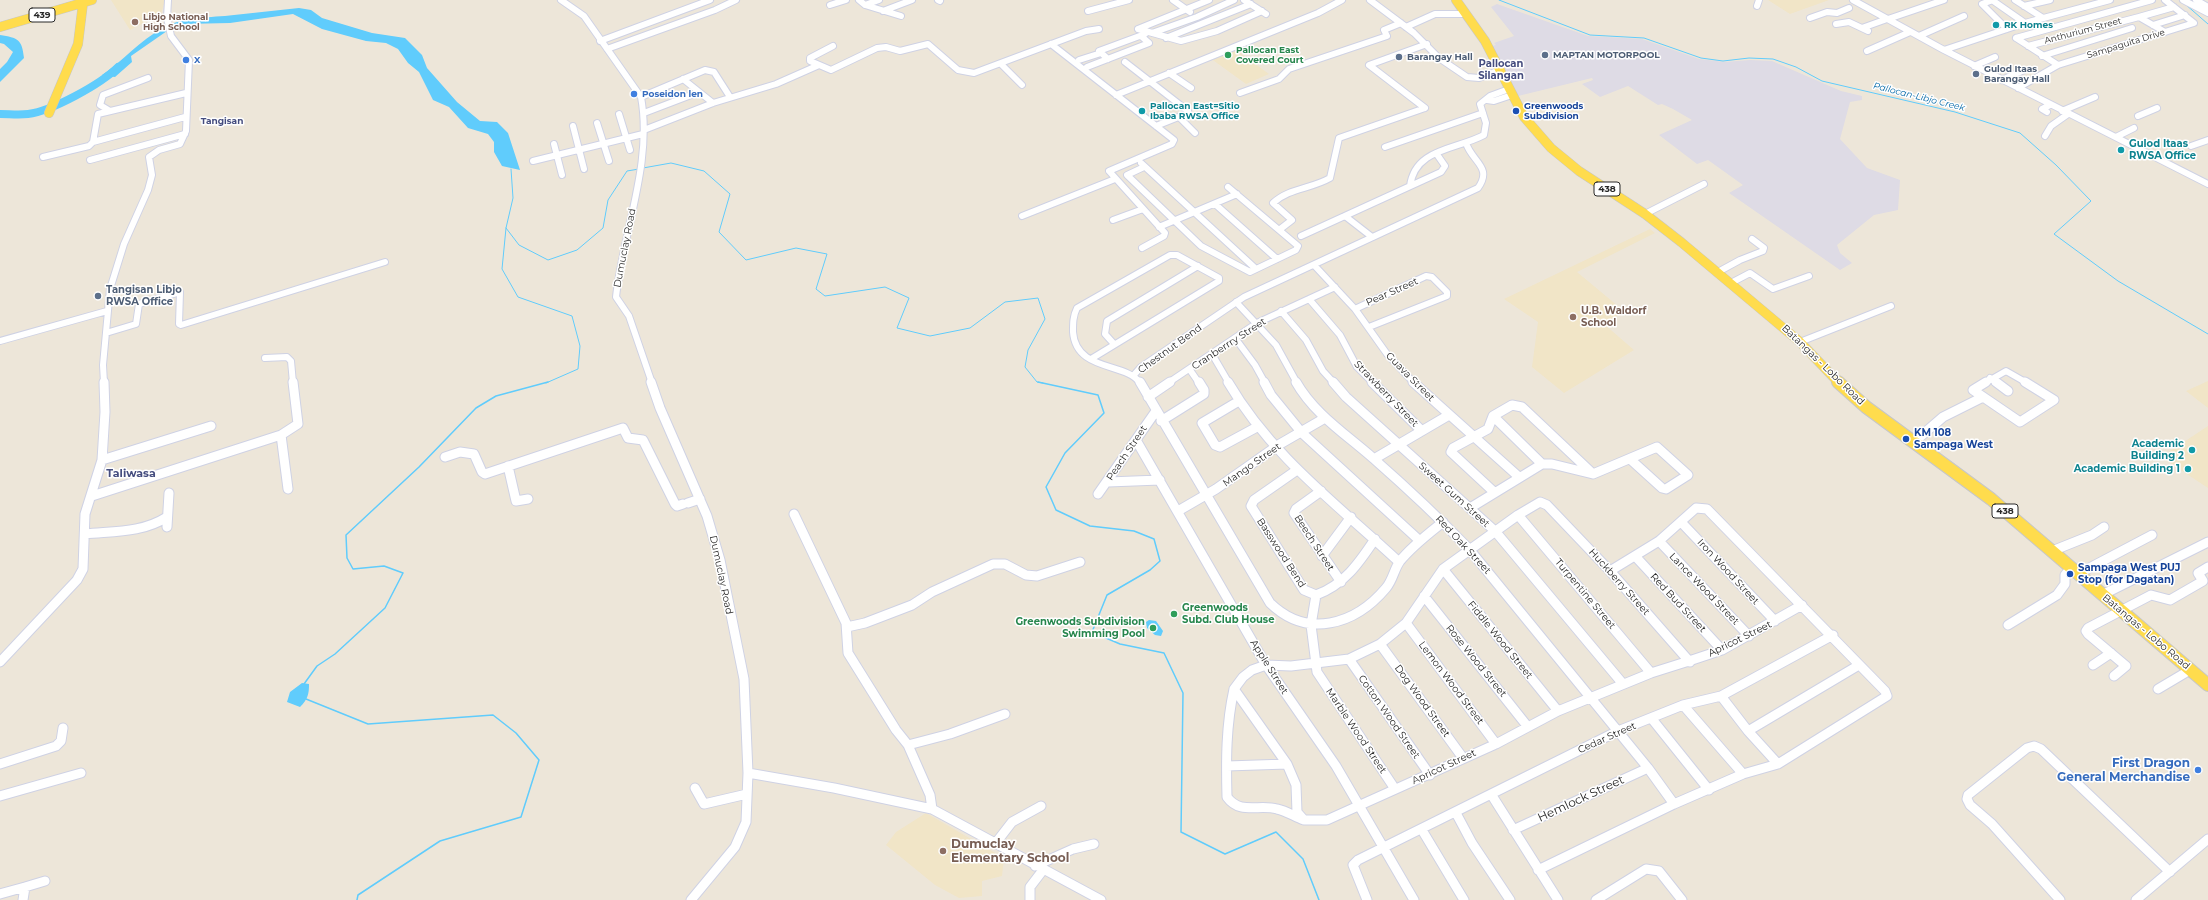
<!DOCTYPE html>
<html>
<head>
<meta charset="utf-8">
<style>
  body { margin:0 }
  canvas { display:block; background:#ede6d9 }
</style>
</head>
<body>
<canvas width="2208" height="900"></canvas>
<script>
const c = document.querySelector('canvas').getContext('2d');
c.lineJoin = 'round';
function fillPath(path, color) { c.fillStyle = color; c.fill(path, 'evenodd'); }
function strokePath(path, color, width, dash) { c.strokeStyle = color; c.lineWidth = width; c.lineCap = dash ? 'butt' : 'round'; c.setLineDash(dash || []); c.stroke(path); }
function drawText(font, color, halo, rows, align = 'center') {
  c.font = font + ' Montserrat,sans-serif'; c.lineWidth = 3; c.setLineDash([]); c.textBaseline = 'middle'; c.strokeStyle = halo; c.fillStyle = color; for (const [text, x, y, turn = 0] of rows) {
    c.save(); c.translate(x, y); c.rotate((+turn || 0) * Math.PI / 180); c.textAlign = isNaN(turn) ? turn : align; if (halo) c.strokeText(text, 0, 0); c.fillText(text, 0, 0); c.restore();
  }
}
const industrial = new Path2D(`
  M 1497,4 L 1588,36 L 1642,39 L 1699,59 L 1725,62 L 1750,60 L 1772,61 L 1841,91 L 1862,96 L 1862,100 L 1850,102 L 1840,139 L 1867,168 L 1900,180 L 1898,210 L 1874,215 L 1837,245 L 1840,253 L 1852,263 L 1840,270 L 1729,193 L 1743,185 L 1708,160 L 1697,164 L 1659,135 L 1692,120 L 1673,109 L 1662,104 L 1658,105 L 1628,86 L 1600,97 L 1582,84 L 1593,80 L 1592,78 L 1518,96 L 1492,46 L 1496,45 L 1494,43 L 1514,36 L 1491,7 Z`);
const education = new Path2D(`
  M 111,0 L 165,0 L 161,14 L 130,30 Z
  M 1768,0 L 1829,0 L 1790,14 Z
  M 1232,47 L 1269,74 L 1246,84 L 1210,58 Z
  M 1650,229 L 1655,233 L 1577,272 L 1624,311 L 1604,324 L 1634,350 L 1564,393 L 1532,367 L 1538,322 L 1504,299 Z
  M 2208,381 L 2208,408 L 2186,391 Z
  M 2208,426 L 2208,488 L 2161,457 Z
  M 926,813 L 1004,858 L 1002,876 L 982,881 L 982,896 L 959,898 L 935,885 L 886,845 L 896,832 Z`);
const water = new Path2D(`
  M 299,8 L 311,10 L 322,18 L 372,33 L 405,38 L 422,55 L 427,68 L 457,102 L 480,121 L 497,122 L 508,133 L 520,170 L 502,166 L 494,152 L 494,142 L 488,134 L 468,128 L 449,107 L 433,100 L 419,72 L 408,63 L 398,49 L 386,43 L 366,41 L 322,29 L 293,14 L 230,23 L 184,24 L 167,31 L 131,56 L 132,62 L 115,77 L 102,75 C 123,61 140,40 163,28 C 185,16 210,18 234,15 C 256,13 277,10 299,8 Z
  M 0,35 C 18,38 22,39 24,58 L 0,82 L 0,69 L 7,62 L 13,52 L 4,44 L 0,43 Z
  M 1149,620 L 1156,621 L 1163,631 L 1161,636 L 1155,635 L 1147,628 L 1146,622 Z
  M 302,683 L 309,684 C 309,694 308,699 300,707 L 287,702 L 290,692 Z`);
const streamFar1 = new Path2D(`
  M 1499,0 L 1590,35 L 1644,38 L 1701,58 L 1723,61 L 1749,58 L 1773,59 L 1796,67 L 1822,81 L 1955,112 L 2020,133 L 2056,165 L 2091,201 L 2054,234 L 2118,281 L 2208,334
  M 2185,4 L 2208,24
  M 643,168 L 671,163 L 704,171 L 730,194 L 719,232 L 746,260 L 796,248 L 827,254 L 816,289 L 825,296 L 885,287 L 909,298 L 897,328 L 930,336 L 970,328 L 1005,302 L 1038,298 L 1045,319 L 1028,350 L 1025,367 L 1037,382 L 1043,383
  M 511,169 L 513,198 L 506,228 L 502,269 L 518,297 L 572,316 L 580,346 L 578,369 L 546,383
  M 506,228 L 519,245 L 548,260 L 577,250 L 603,228 L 608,200 L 627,171 L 639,169`);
const stream = new Path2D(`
  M 1038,382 L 1098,395 L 1104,413 L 1065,453 L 1046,487 L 1056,510 L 1090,526 L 1134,531 L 1154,539 L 1160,561 L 1150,570 L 1107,595 L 1092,632 L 1120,644 L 1164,653 L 1183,693 L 1181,832 L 1225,854 L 1276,832 L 1303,859 L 1319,900
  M 304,684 L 317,666 L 335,654 L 385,608 L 403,573 L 384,566 L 353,569 L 347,558 L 346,535 L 419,467 L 476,408 L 496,396 L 548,382
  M 306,699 L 368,724 L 493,715 L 516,733 L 539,760 L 521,817 L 440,841 L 358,895 L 357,900`);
const river = new Path2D(`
  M 0,114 C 9,114 19,115 28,114 C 52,111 101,84 118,67`);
const minorFar1 = new Path2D(`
  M 561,0 L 584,16 L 641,97 C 653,162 623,232 616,297 L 629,316 L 652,383
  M 859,0 L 865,5 L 901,16
  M 938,0 L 940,1
  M 1173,0 L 1190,12
  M 1244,0 L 1266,14
  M 1370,0 L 1414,33 L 1439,58 L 1467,77 L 1479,78 L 1500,70
  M 1853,0 L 1944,50 L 2208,184
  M 1992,0 L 2025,23
  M 1993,0 L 1982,4 L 2007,29
  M 2015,0 L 2043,18
  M 2183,0 L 2208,13
  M 2196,0 L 2208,7
  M 830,5 L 846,0
  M 865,5 L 879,0
  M 1757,6 L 1759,0
  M 2024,6 L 2050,0
  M 883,11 L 912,0
  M 1088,11 L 1129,0
  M 1810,18 L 1827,12 L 1837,13 L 1849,8
  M 1888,19 L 1944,0
  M 1836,24 L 1849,22 L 1868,31
  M 2153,25 L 2185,15
  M 1406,27 L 1435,14 L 1466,14
  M 1862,28 L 1887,19
  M 1138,29 L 1181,41 L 1217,31 L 1262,11
  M 1138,29 L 1209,0
  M 2165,32 L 2139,17 L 2174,7
  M 1152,33 L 1197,17 L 1234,0
  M 1919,36 L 1964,16
  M 1166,38 L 1251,4
  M 2016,38 L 2152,0
  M 2016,38 L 2058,65
  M 600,41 L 710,0
  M 1051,44 L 1174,140 L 1172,144 L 1109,171 L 1165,233 L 1164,236 L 1142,248
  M 833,46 L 810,58 L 810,61 L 831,70 L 877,48 L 886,47 L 900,51 L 928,44 L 958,70 L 974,73 L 1086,31 L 1099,29
  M 2028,46 L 2139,17
  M 607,49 L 715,10 L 736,0
  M 1944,50 L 2025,23 L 2110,0
  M 1867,51 L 1910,32
  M 2042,56 L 2132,28
  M 1108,59 L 1099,51 L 1145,34
  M 1079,60 L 1101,53
  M 1125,62 L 1188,111 L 1186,114 L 1156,126
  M 1001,64 L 1022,85
  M 1974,66 L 1995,57
  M 1087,67 L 1149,43 L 1141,36
  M 1169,73 L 1191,88
  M 683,79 L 713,103
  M 2002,80 L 2024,70
  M 2018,88 L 2058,65 L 2194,23 L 2165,0
  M 1240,93 L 1279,79 L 1289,69 L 1387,36 L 1384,30 L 1401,23
  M 1116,95 L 1318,13 L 1342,0
  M 641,97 L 705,70 L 714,72 L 730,97
  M 1487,100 L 1494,101 L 1512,95
  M 1425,108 L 1369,65 L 1427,44
  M 110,111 L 100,105 L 103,95 L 148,78
  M 2062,111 L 2095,97
  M 2047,112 L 2042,109 L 2050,105
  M 644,113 L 699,92
  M 619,114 L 630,150
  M 2138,116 L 2157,108
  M 185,117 L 93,142 L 98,114 L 186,93
  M 1179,117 L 1195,133
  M 597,123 L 609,161
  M 573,126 L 584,169
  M 644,130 L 713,103 L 776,84 L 819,65
  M 2045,136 L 2051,126 L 2068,114
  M 2116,137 L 2134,128
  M 554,144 L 562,175
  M 2191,146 L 2208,140
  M 1385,147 L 1483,113
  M 43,157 L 89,146 L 93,142
  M 90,160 L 185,134
  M 533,161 L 643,134
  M 1141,163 L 1256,269
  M 1144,167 L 1127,175 L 1201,246 L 1250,272 L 1296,250 L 1298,246 L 1228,187
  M 1410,186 C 1415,148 1456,150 1484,135 L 1486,123 L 1480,104 L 1490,96 L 1509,89
  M 1215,204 L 1277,259
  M 1645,214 L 1704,184
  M 1022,216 L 1115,179
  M 1345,216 L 1372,237
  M 1113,220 L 1143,209
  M 1159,227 L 1237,194
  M 1279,230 L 1292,220 L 1273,203 C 1289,188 1311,189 1330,178 L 1339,138 L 1425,108
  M 1301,236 L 1441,172 L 1445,166 L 1436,153
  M 1314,265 L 1355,309 L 1387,354 L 1414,383
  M 1718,272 L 1740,260 L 1763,251 L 1764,248 L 1752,239
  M 1731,283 L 1750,273 L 1773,289 L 1809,276
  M 1309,299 L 1340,335 L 1357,367 L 1373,383
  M 1236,302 L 1276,345 L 1297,383
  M 1355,309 L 1426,276 L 1432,277 L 1447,292 L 1447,296 L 1369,327
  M 1281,311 L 1306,340 L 1323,371 L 1334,383
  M 106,333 L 136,324 L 139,304 L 180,292 L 179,324 L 181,325 L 385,262
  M 1235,338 L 1255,365 L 1265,383
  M 0,341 L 107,311
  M 1800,342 L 1891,306
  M 1114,344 L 1105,334 L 1107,321 L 1198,266
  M 1212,354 L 1229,383
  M 265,358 L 287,357 L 291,361 L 293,383
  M 1091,359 L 1219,281 L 1219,278 L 1177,255 L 1170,255 L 1077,308 C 1073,316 1073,323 1073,332 C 1076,372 1126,362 1140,383
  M 1190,370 L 1199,383
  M 1133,376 L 1141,367 L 1244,297 L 1478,188 C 1493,167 1472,162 1466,143
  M 1990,378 L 1997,383
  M 104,383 L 103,365 L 110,289 L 124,244 L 148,190 L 152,175 L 149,157 L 159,150 L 180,144 L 186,131 L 189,60 L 171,36 L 167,18 L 168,0
  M 1168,383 L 1257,323 L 1335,287
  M 1985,383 L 2006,371 L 2027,383`);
const minor = new Path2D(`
  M 651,382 L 660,408 L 707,516 L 720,560 L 744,679 L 748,773 L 746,822 L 735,847 L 691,900
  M 1140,382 L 1270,603 C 1307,639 1355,625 1386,588 C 1393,580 1394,569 1400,561 C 1412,546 1428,534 1443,522
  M 1228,382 C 1271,456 1338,505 1399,562
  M 1264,382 L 1271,395 L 1302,433 L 1420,541
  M 1296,382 C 1314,414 1347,435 1374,459 C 1407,488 1439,518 1469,549 L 1648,768 L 1674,804
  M 1333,382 L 1346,397 L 1495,531 L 1623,684
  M 1372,382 L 1422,431
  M 1413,382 L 1519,477
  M 1986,382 L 1973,390 L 2020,422 L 2054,400 L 2025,382
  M 1996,382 L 2008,391
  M 1148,397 L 1170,382
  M 1239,401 L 1202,423 L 1215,445 L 1220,447 L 1257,427
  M 1493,416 L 1542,464
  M 1161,421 L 1204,394 L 1204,390 L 1199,382
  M 281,435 L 288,489
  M 1136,440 L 1266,665 L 1336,766 L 1414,900
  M 1914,442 L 1943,417 L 1983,397
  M 445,457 L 460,452 L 474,454 L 482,472 L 485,474 L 623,428 L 628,438 L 643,440 L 675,504 L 677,506 L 683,504
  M 1374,459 L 1449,415
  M 102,460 L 211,426
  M 508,466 L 516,501 L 528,499
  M 1297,470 L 1254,500 L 1251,506 L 1304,590 L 1316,595 C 1344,585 1359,563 1375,539
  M 1108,482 L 1160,480
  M 1321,491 L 1296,509 L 1294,513 L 1341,582
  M 1494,492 L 1451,452 L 1453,448 L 1488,429 L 1493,416 L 1512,405 L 1522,407 L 1593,474
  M 1098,494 L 1156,411
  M 92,496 L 281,435 L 298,424 L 293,382
  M 1540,502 L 1547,505 L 1610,571 L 1689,661 L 1651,673 L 1558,711 L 1496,744 L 1327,820 L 1304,820 L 1297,812 L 1296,785 L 1287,764 L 1234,689 L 1243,677 L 1252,670 L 1266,665 L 1291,666 L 1349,659 L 1380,644 L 1406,623 L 1443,569 L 1518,515 Z
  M 688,503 L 700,499
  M 1470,508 L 1542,464 L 1552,464 L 1593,474 L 1657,447 L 1688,475 L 1666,489 L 1662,488 L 1630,459
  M 1178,511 L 1216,489 L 1280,444 L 1325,418
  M 794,514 L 846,623 L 848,653 L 896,730 L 908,745 L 930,795 L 932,809
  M 1518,515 L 1651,673
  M 1681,522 L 1775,621
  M 167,527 L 169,493
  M 85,534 C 114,531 142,533 167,517
  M 1659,541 L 1749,636
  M 2052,551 L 2092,535 L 2104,527
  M 1322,556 L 1351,517
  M 1635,556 L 1722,650
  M 1443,569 L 1558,711
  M 2078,574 L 2152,535
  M 1316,595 L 1311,625 L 1317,672 L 1395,789
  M 2102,595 L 2208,542
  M 1424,596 L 1528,727
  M 1406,623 L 1496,744
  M 2008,625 L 2057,595 L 2065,584 L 2065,575 L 2071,568
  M 847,627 L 865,623 L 912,605 L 932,592 L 993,564 L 1005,564 L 1026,575 L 1037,576 L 1080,562
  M 1380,644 L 1463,758
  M 1349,659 L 1430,775
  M 1689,661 L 1690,662
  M 1689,661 L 1722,650 L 1802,605
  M 0,662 L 77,580 L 83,569 L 85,514 L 102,460 L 105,412 L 104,382
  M 2093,665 L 2111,653
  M 2114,676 L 2126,666 L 2088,634 L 2086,631 L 2088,628 L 2151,595 L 2170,600 L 2203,581 L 2198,573 L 2208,567
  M 1234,689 C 1226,725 1226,760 1227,797 C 1240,815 1259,804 1277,809 C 1287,811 1295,817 1304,820
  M 2158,689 L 2190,670
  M 1721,696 L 1748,731 L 1778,764
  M 1683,705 L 1743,774
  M 1652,719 L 1709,790
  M 1748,731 L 1859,665
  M 908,745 L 950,734 L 1005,714
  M 0,764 L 56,746 L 61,741 L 63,728
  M 1227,766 L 1287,764
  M 748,773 L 834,788 L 932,809 L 1101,900
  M 695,788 L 704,804 L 747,794
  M 1491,794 L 1558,900
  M 0,796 L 81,773
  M 1456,813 L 1472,843 L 1510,900
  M 1422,830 L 1464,900
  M 1513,830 L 1648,768
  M 995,844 L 1012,822 L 1041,806
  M 1035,866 L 1073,849 L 1094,844
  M 1538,870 L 1674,804 L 1743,774 L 1778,764 L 1887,696 L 1885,691 L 1707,509 L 1696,508 L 1659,541 L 1610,571
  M 25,887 L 45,881
  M 0,894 L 25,887 L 23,900
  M 1030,900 L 1030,887 L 1043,870
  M 1367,900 L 1353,865 L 1358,860 L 1618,731 L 1683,705 L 1721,696 L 1833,635
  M 1596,900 L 1646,869 L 1659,871 L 1682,900
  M 2060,900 L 1992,824 L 1970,805 L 1967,799 L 1968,795 L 2027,748 L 2034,746 L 2041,749 L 2170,872
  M 2136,900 L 2208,839`);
const majorFar1 = new Path2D(`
  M 1456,0 L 1485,41 L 1524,117 L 1551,148 L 1579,171 L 1645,214 L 1681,242 L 1800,342 L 1839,383
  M 0,27 L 92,0
  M 49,113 L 78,44 L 83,3`);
const major = new Path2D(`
  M 1838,382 L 1866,407 L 1991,499 L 2208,685`);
const markers = [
  [135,22,4,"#8d6e63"],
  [1996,25,4,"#0f9aa8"],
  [1228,55,4,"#2e9e5b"],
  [1545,55,4,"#5c6f8a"],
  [1399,57,4,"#5c6f8a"],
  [186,60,4,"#3f7fe0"],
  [1976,74,4,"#5c6f8a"],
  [634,94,4,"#3f7fe0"],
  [1142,111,4,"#0f9aa8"],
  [1516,111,4,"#1a4fb4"],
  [2121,150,4,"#0f9aa8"],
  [98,296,4,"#5c6f8a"],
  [1573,317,4,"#8d6e63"],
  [1906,439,4,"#1a4fb4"],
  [2192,450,4,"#0f9aa8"],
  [2188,469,4,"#0f9aa8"],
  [2070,574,4,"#1a4fb4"],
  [1174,614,4,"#2e9e5b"],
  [1153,628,4,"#2e9e5b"],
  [2198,770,4,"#3f7fe0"],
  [943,851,4,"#8d6e63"]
];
const shields = [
  [42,15,26],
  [1607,189,26],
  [2005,511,26]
];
const shieldNames = [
  ["439",42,15],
  ["438",1607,189],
  ["438",2005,511]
];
const farEducationnames = [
  ["Libjo National",143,17],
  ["High School",143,27]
];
const farCulturenames = [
  ["RK Homes",2004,25],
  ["Pallocan East=Sitio",1150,106],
  ["Ibaba RWSA Office",1150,116]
];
const farStreetnames = [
  ["Anthurium Street",2083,31,-15],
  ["Sampaguita Drive",2126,44,-17]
];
const farLeisurenames = [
  ["Pallocan East",1236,50],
  ["Covered Court",1236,60]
];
const farServicenames = [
  ["MAPTAN MOTORPOOL",1553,55],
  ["Barangay Hall",1407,57],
  ["Gulod Itaas",1984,69],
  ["Barangay Hall",1984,79]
];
const farShopnames = [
  ["X",194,60],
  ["Poseidon len",642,94]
];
const farWaternames = [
  ["Pallocan-Libjo Creek",1919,97,14]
];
const farTransitnames = [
  ["Greenwoods",1524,106],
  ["Subdivision",1524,116]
];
const farNeighbourhoodnames = [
  ["Tangisan",222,121]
];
const farQuarternames = [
  ["Pallocan",1501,64],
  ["Silangan",1501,76]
];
const cultureNames = [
  ["Gulod Itaas",2129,144,"left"],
  ["RWSA Office",2129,156,"left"],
  ["Academic",2184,444],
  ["Building 2",2184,456],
  ["Academic Building 1",2180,469]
];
const streetNames = [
  ["Dumuclay Road",625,248,-79],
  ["Pear Street",1392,292,-24],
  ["Cranberrry Street",1229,344,-33],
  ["Chestnut Bend",1170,349,-36],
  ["Batangas - Lobo Road",1823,365,44],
  ["Guava Street",1410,377,45],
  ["Strawberry Street",1386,394,46],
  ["Peach Street",1127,453,-56],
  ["Mango Street",1252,465,-35],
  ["Sweet Gum Street",1454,495,42],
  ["Beech Street",1314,543,57],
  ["Red Oak Street",1463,545,47],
  ["Basswood Bend",1281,553,57],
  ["Iron Wood Street",1728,572,47],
  ["Dumuclay Road",721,575,78],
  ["Huckberry Street",1619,582,48],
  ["Lance Wood Street",1704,589,46],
  ["Turpentine Street",1585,594,50],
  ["Red Bud Street",1678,603,47],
  ["Batangas - Lobo Road",2146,632,40],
  ["Apricot Street",1740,639,-26],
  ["Fiddle Wood Street",1500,640,51],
  ["Rose Wood Street",1476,661,51],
  ["Apple Street",1269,667,58],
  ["Lemon Wood Street",1451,683,53],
  ["Dog Wood Street",1422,701,54],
  ["Cotton Wood Street",1389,717,55],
  ["Marble Wood Street",1356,731,56],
  ["Cedar Street",1607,738,-24],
  ["Apricot Street",1444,767,-25]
];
const serviceNames = [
  ["Tangisan Libjo",106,290],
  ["RWSA Office",106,302]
];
const educationNames = [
  ["U.B. Waldorf",1581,311],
  ["School",1581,323]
];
const transitNames = [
  ["KM 108",1914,433],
  ["Sampaga West",1914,445],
  ["Sampaga West PUJ",2078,568],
  ["Stop (for Dagatan)",2078,580]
];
const leisureNames = [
  ["Greenwoods",1182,608],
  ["Subd. Club House",1182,620],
  ["Greenwoods Subdivision",1145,622,"right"],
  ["Swimming Pool",1145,634,"right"]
];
const neighbourhoodNames = [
  ["Taliwasa",131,474]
];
const nearShopnames = [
  ["First Dragon",2190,763],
  ["General Merchandise",2190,777]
];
const nearStreetnames = [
  ["Hemlock Street",1581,799,-25]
];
const nearEducationnames = [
  ["Dumuclay",951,844],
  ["Elementary School",951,858]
];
fillPath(industrial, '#dedbe5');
fillPath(education, '#f1e5c7');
fillPath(water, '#60ccfc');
strokePath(streamFar1, '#60ccfc', 1);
strokePath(stream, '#60ccfc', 1.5);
strokePath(river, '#60ccfc', 8);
strokePath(minorFar1, '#cfd2e4', 8);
strokePath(minor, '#cfd2e4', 11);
strokePath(majorFar1, '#c7c7c7', 10);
strokePath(major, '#c7c7c7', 14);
strokePath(minorFar1, '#fff', 6);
strokePath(minor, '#fff', 9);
strokePath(majorFar1, '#ffdc4d', 9);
strokePath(major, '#ffdc4d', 12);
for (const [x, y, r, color] of markers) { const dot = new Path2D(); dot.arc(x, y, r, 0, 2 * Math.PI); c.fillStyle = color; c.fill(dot); strokePath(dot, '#fff', 1.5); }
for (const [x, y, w] of shields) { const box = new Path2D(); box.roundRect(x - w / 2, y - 7, w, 14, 3); c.fillStyle = '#fff'; c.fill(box); strokePath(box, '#292929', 1); }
drawText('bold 9px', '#292929', null, shieldNames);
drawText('bold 9px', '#785e54', '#fff', farEducationnames, 'left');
drawText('bold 9px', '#0d838f', '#fff', farCulturenames, 'left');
drawText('9px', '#292929', '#fff', farStreetnames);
drawText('bold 9px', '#27864d', '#fff', farLeisurenames, 'left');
drawText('bold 9px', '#4e5e75', '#fff', farServicenames, 'left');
drawText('bold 9px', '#366cbe', '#fff', farShopnames, 'left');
drawText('italic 9px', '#0067a7', '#fff', farWaternames);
drawText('bold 9px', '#164399', '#fff', farTransitnames, 'left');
drawText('bold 9px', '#454d7f', '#fff', farNeighbourhoodnames);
drawText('bold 10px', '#454d7f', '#fff', farQuarternames);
drawText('bold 10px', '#0d838f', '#fff', cultureNames, 'right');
drawText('10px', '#292929', '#fff', streetNames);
drawText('bold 10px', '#4e5e75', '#fff', serviceNames, 'left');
drawText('bold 10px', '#785e54', '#fff', educationNames, 'left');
drawText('bold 10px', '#164399', '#fff', transitNames, 'left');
drawText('bold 10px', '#27864d', '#fff', leisureNames, 'left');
drawText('bold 11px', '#454d7f', '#fff', neighbourhoodNames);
drawText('bold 12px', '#366cbe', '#fff', nearShopnames, 'right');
drawText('12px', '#292929', '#fff', nearStreetnames);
drawText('bold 12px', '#785e54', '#fff', nearEducationnames, 'left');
</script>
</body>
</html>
